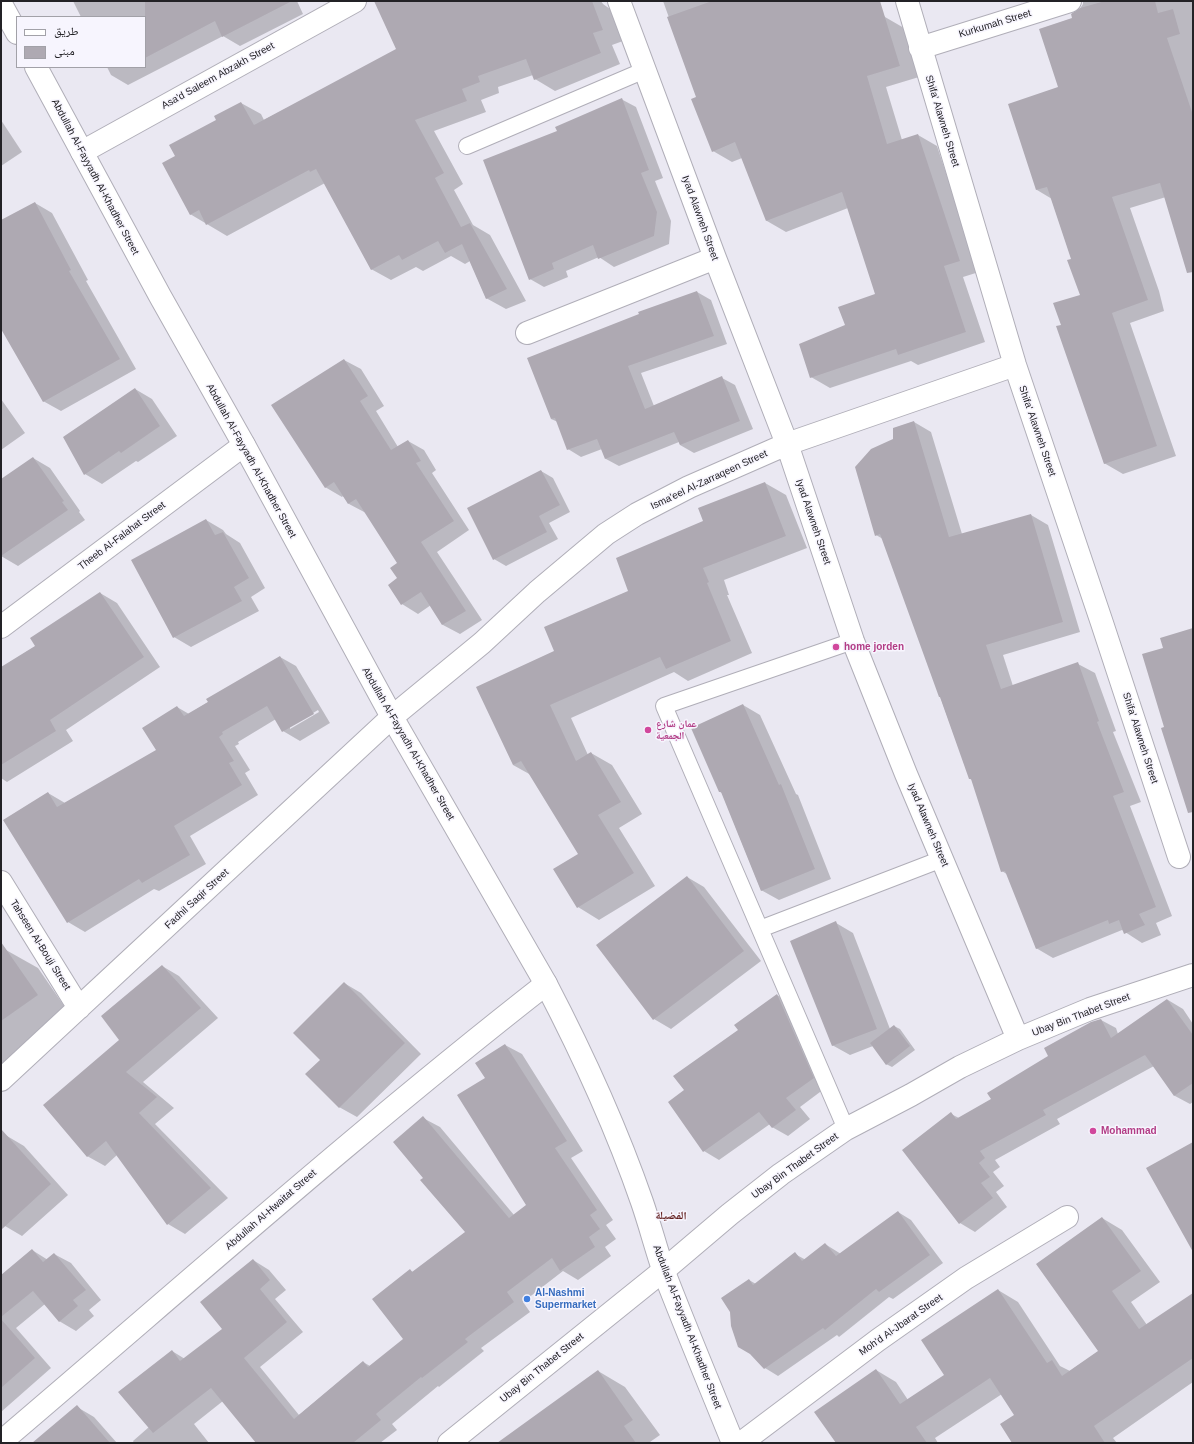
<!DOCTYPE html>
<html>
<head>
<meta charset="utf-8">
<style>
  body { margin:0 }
  #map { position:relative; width:1194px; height:1444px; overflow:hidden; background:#eae8f2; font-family:Arial,"Noto Naskh Arabic",sans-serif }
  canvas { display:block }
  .frame { position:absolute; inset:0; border:2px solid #232226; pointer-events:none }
  .legend { position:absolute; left:16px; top:16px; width:130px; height:52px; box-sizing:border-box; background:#f7f5fe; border:1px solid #a2a1a8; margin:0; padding:5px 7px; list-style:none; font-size:12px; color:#232226 }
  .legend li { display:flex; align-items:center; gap:8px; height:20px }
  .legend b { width:20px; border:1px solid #a2a1a8 }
</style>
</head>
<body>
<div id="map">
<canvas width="1194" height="1444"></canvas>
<div class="frame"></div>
<ul class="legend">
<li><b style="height:5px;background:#fff"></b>طريق</li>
<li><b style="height:11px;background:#aea9b2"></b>مبنى</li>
</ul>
</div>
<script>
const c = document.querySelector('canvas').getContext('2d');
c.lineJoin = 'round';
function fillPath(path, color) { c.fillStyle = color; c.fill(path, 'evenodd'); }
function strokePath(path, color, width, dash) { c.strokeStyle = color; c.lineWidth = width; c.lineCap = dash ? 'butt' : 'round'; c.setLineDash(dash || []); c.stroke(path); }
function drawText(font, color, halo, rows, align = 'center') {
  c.font = font + ' Arial,"Noto Naskh Arabic",sans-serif'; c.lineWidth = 3; c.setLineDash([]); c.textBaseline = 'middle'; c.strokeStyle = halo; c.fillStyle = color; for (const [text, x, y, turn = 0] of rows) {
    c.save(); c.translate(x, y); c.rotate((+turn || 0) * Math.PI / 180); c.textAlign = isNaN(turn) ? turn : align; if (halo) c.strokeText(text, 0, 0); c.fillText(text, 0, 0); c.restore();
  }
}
const shadow = new Path2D(`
  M 73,1 L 297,1 L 303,14 L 240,46 L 223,36 L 128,85 L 111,75 L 107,67 L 145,67 L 145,17 L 81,17 Z
  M 390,1 L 601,1 L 603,4 L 610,9 L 623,41 L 612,45 L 620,64 L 555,91 L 535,79 L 533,75 L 498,87 L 499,93 L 481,100 L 486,112 L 434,131 L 463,184 L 454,190 L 473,225 L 490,235 L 526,301 L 506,309 L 486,298 L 470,261 L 465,264 L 451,256 L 423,271 L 416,267 L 391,280 L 371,269 L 325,183 L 227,236 L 190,214 L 176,157 L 217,121 L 241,103 L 261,114 L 264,120 L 397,50 Z
  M 663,1 L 872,1 L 885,17 L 904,28 L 919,77 L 886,87 L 902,140 L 918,135 L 937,146 L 979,272 L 963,277 L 985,342 L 918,365 L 911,361 L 830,388 L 811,377 L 876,295 L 848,208 L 786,232 L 767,221 L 742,158 L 732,162 L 713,151 L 698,98 Z
  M 1083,1 L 1193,1 L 1193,248 L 1166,197 L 1130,208 L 1159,291 L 1164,311 L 1130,323 L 1176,456 L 1123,474 L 1104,463 L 1062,325 L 1081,295 L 1072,259 L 1052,199 L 1037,190 L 1073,19 L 1083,4 Z
  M 621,99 L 636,107 L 663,178 L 655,181 L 671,221 L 669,244 L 614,267 L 599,257 L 566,271 L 568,277 L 544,287 L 530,279 L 558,132 Z
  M 1,120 L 22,152 L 1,166 Z
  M 35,203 L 52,213 L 88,280 L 86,281 L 136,369 L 61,411 L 43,401 L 1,320 L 1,221 Z
  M 697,292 L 711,300 L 727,344 L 641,373 L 654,406 L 722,378 L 735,385 L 753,429 L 694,453 L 680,445 L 679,442 L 619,466 L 606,459 L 602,449 L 581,457 L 568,449 L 558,422 L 551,419 Z
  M 344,360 L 361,369 L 384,406 L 376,411 L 398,447 L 408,441 L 424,450 L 436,470 L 432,473 L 469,530 L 437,552 L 482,620 L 460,634 L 443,625 L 431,605 L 418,614 L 402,604 L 399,563 L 366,513 L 349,504 L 343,496 L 342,497 L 325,487 Z
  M 135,389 L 152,399 L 177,436 L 138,462 L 136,461 L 102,484 L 85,474 Z
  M 1,399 L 25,433 L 1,450 Z
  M 914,422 L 931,432 L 962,534 L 1031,515 L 1048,525 L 1080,632 L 1003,655 L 1013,686 L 1078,664 L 1095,673 L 1116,731 L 1113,732 L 1141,802 L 1130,806 L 1172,916 L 1156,923 L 1161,935 L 1142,943 L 1122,930 L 1053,958 L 1036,948 L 1008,875 L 1002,871 L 973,780 L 970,779 L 883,539 L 876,535 L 893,440 Z
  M 33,458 L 50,468 L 80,511 L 79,512 L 85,520 L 18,566 L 1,556 L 1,480 Z
  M 541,471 L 553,478 L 570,512 L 549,523 L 558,539 L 506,566 L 494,559 Z
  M 765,483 L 786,495 L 807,548 L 724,580 L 729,595 L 727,595 L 752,653 L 688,681 L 674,672 L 571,718 L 588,755 L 591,753 L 612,765 L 642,814 L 619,828 L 655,886 L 599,920 L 578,907 L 579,854 L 531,775 L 513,765 L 556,652 L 629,591 L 705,522 Z
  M 206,520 L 223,530 L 226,534 L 240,543 L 265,588 L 251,597 L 259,611 L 191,647 L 174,637 Z
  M 100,593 L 117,603 L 160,667 L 66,730 L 73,741 L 7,782 L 1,778 L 1,668 L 36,646 Z
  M 280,657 L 296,666 L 330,723 L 300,741 L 283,731 L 276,719 L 238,742 L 239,744 L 235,746 L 250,770 L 245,773 L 258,795 L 190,836 L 206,864 L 159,891 L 154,889 L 85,932 L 68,922 L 5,820 L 48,793 L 65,803 L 157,751 L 177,707 L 189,714 ZM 318,710 L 319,712 L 290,729 L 290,727 Z
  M 743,705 L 760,715 L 796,794 L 798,795 L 831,879 L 779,900 L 761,890 L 722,793 L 720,792 Z
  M 687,877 L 704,887 L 761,961 L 671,1029 L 654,1019 Z
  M 836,923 L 853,933 L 890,1029 L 894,1026 L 900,1029 L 915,1050 L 892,1067 L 886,1064 L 873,1046 L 850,1055 L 832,1045 Z
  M 6,950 L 38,968 L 69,1013 L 1,1070 L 1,953 Z
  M 162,966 L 179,976 L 218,1018 L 143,1082 L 174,1108 L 155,1124 L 228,1198 L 185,1234 L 168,1224 L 117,1155 L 105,1166 L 87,1156 L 121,1040 Z
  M 344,983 L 361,993 L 421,1054 L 357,1117 L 339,1107 Z
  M 777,995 L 792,1004 L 828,1086 L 800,1107 L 810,1119 L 788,1136 L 772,1127 L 770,1124 L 719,1160 L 704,1151 L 685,1091 L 739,1030 Z
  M 1168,1000 L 1183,1009 L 1193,1024 L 1193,1102 L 1190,1104 L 1175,1096 L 1154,1066 L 1057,1119 L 1060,1124 L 995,1160 L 1000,1167 L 993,1172 L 1004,1186 L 996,1192 L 1007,1207 L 975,1232 L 960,1223 L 951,1114 L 959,1118 L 992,1099 L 1101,1020 L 1116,1028 L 1118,1034 Z
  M 505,1045 L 522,1054 L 583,1151 L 571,1158 L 613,1220 L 606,1225 L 616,1239 L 605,1247 L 611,1256 L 578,1280 L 563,1271 L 523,1302 L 530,1312 L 481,1348 L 484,1351 L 439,1387 L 438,1386 L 392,1424 L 397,1430 L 380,1443 L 257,1443 L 223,1401 L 194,1424 L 209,1443 L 134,1443 L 133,1441 L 149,1427 L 172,1351 L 185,1359 L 223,1329 L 253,1260 L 269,1270 L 286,1290 L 275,1299 L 303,1332 L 260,1367 L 299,1415 L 363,1362 L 370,1366 L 405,1339 L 410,1270 L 413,1272 L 466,1232 L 424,1178 L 423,1118 L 440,1127 L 514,1215 L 528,1205 L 486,1078 Z
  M 7,1136 L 24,1146 L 68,1195 L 22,1236 L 5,1226 L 1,1222 L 1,1141 Z
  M 898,1212 L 911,1220 L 943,1263 L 893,1299 L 889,1297 L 839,1337 L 837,1335 L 778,1376 L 765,1368 L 749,1280 L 756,1284 L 795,1254 L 806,1260 L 825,1244 L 841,1254 Z
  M 1102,1218 L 1122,1230 L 1160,1282 L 1131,1302 L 1147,1325 L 1193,1295 L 1193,1382 L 1113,1438 L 1117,1443 L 1013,1443 L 1016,1415 L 1002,1394 L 935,1438 L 938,1443 L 837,1443 L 876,1370 L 896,1382 L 908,1400 L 945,1375 L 998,1290 L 1018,1302 L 1060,1366 L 1070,1371 L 1099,1351 Z
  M 32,1250 L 48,1260 L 54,1254 L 71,1263 L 101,1300 L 89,1310 L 94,1316 L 76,1331 L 59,1321 L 45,1304 L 16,1328 L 51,1368 L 1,1412 L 1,1277 Z
  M 598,1371 L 625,1387 L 660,1435 L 650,1442 L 651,1443 L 500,1443 Z
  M 77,1407 L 94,1417 L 117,1443 L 40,1443 Z`);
const building = new Path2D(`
  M 145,1 L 292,1 L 222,37 L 215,21 L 145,58 Z
  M 374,1 L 592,1 L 603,30 L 593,33 L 601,53 L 534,80 L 526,59 L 478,76 L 480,82 L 462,89 L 467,101 L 415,120 L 444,173 L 435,178 L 461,227 L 470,223 L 507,289 L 486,299 L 462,244 L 445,253 L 438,241 L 402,260 L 399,255 L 371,270 L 316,169 L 310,172 L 309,170 L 206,225 L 199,210 L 190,215 L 162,163 L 175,156 L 169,145 L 216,120 L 214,116 L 241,102 L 254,125 L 396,49 Z
  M 712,1 L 880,1 L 900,66 L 867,76 L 887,144 L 918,134 L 960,261 L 944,266 L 966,332 L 898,355 L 896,349 L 810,378 L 799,344 L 845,325 L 838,307 L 875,294 L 842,192 L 766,221 L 735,142 L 712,152 L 691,99 L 696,97 L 667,17 Z
  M 1105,1 L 1155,1 L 1158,13 L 1173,9 L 1180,34 L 1167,38 L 1193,115 L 1193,272 L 1187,273 L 1160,183 L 1112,197 L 1148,300 L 1112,313 L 1157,446 L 1104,464 L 1056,326 L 1061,325 L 1053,303 L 1080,295 L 1067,260 L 1071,259 L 1047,187 L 1036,190 L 1008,104 L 1058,87 L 1039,29 L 1072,18 L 1071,14 L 1080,8 Z
  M 622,98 L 649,170 L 641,173 L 657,212 L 654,236 L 598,259 L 593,245 L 552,263 L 554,269 L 529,280 L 483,160 L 557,131 L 555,127 Z
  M 35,202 L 71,270 L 69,271 L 120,359 L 43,402 L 1,329 L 1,220 Z
  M 697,291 L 714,336 L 628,366 L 645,409 L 722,376 L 740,421 L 680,445 L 674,432 L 605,459 L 597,439 L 567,450 L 555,418 L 551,419 L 527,358 L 639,314 L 638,312 Z
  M 344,359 L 368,396 L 360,401 L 391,450 L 408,440 L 421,461 L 416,463 L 454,521 L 421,542 L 466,611 L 442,625 L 421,592 L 401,605 L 388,585 L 397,578 L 390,568 L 397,563 L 356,499 L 348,504 L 334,482 L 325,488 L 271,405 Z
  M 135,388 L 160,426 L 121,453 L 119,451 L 84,475 L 63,437 Z
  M 914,421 L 949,537 L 1031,514 L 1063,622 L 986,645 L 1001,689 L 1078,662 L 1099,721 L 1097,722 L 1124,792 L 1113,796 L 1156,907 L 1139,914 L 1145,925 L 1124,934 L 1119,920 L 1109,924 L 1108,920 L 1036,949 L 1005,871 L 1001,872 L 971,779 L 969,779 L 940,697 L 939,697 L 880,534 L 875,536 L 855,467 L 871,449 L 893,439 L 893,428 Z
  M 33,457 L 64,501 L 62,502 L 68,510 L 1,556 L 1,479 Z
  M 541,470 L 560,505 L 539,516 L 547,532 L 493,560 L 467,508 Z
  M 765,482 L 786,536 L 703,568 L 709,582 L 707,583 L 731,641 L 666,669 L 660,657 L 550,705 L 576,761 L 591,752 L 621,802 L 598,815 L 634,873 L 577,908 L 553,869 L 578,854 L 521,761 L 513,765 L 476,687 L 554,651 L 544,627 L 628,591 L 616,558 L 703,521 L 698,508 Z
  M 206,519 L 215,535 L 223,532 L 249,578 L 234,587 L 242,601 L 173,638 L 131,560 Z
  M 100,592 L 144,657 L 50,720 L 56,731 L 1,765 L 1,667 L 35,646 L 30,638 Z
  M 1193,628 L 1193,812 L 1188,813 L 1161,728 L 1164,727 L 1142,654 L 1163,648 L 1160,638 Z
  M 280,656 L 314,714 L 282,732 L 267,706 L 222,732 L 223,734 L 219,737 L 234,761 L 229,763 L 242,785 L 174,826 L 190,855 L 142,883 L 139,879 L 67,923 L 3,820 L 48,792 L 57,807 L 156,750 L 142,728 L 177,706 L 184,716 L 208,702 L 206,699 Z
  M 743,704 L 779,785 L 781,784 L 815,869 L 761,891 L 721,792 L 719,792 L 691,728 Z
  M 687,876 L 744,951 L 653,1020 L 596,945 Z
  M 836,921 L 877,1029 L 832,1046 L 790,941 Z
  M 1,942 L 38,995 L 1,1021 Z
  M 162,965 L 201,1008 L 126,1072 L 157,1097 L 139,1113 L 211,1188 L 167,1225 L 106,1141 L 87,1157 L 43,1105 L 119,1040 L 101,1016 Z
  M 344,982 L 405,1043 L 339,1108 L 305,1074 L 320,1060 L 293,1033 Z
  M 777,994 L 814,1078 L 786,1098 L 796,1110 L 772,1128 L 759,1112 L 703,1152 L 668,1102 L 684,1090 L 673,1076 L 738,1030 L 734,1025 Z
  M 1167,999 L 1193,1035 L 1193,1083 L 1174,1096 L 1145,1055 L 1043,1110 L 1046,1115 L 980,1151 L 985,1158 L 979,1163 L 990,1177 L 981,1183 L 993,1198 L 959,1224 L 902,1150 L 951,1112 L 956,1119 L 991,1099 L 987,1093 L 1048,1056 L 1044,1048 L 1091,1022 L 1101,1019 L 1111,1038 Z
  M 894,1025 L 910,1046 L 886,1065 L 870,1043 Z
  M 505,1044 L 567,1141 L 555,1148 L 597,1210 L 590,1215 L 600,1229 L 589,1237 L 595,1247 L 560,1271 L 552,1258 L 507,1292 L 514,1302 L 465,1339 L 468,1342 L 422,1378 L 421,1377 L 376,1414 L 381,1420 L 353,1443 L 256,1443 L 211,1388 L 153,1433 L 118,1392 L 172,1350 L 180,1361 L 222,1329 L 200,1302 L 253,1259 L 270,1280 L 260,1289 L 287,1322 L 244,1358 L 294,1419 L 363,1361 L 368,1367 L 403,1339 L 372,1299 L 410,1269 L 412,1272 L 465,1232 L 420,1180 L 423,1178 L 393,1142 L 423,1116 L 509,1218 L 526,1205 L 457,1095 L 485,1078 L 475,1063 Z
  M 1,1129 L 51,1184 L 1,1230 Z
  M 1193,1142 L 1193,1252 L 1146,1168 Z
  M 898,1211 L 930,1255 L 879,1292 L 876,1289 L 825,1330 L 823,1328 L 764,1369 L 750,1354 L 738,1347 L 731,1326 L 730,1312 L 721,1298 L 749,1279 L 753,1285 L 795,1252 L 802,1261 L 825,1243 L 836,1256 Z
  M 1102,1217 L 1141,1271 L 1112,1291 L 1139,1329 L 1193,1293 L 1193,1358 L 1094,1426 L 1105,1443 L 1012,1443 L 1000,1424 L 1014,1415 L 990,1378 L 916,1427 L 927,1443 L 836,1443 L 814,1412 L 876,1369 L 900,1404 L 944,1375 L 921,1340 L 998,1289 L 1047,1363 L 1052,1360 L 1062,1376 L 1098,1351 L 1036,1264 Z
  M 32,1249 L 43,1262 L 54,1253 L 86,1290 L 73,1300 L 78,1306 L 59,1322 L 33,1291 L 1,1317 L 1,1275 Z
  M 1,1319 L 35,1358 L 1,1388 Z
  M 598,1370 L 633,1420 L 624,1426 L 636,1443 L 497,1443 Z
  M 77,1405 L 110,1443 L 32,1443 Z`);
const service = new Path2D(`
  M 467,146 L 645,70
  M 760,929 L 942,859
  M 846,1129 L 664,706 L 853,641`);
const minor = new Path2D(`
  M 619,1 L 715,258 L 787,444 L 853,641 L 906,774 L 1018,1039
  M 907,1 L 1015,365 L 1102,623 L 1179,857
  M 920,48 L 1070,1
  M 82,152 L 355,1
  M 527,333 L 715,258
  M 1,627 L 244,445
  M 1,882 L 79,1008
  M 1,1080 L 392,717 L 482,643 L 537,592 L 606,534 L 637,514 L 689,487 L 787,444 L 1015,365
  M 1,1442 C 182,1288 359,1130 546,984
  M 449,1443 L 664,1270 L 730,1214 L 781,1174 L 846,1129 L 911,1095 L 960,1067 L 1018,1039 L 1090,1009 L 1193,975
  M 741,1443 L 878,1340 L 966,1278 L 1067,1217`);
const tertiary = new Path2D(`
  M 1,4 L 17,33
  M 36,67 L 160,296 L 244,445 L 392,717 L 546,984 C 583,1055 616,1127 642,1202 C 650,1225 656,1249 664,1272 C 686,1329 710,1386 733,1443`);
const markers = [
  [836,647,4,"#d1479c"],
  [648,730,4,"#d1479c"],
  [1093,1131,4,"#d1479c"],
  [527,1299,4,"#3f7fe0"]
];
const streetNames = [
  ["Kurkumah Street",995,24,-17],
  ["Asa'd Saleem Abzakh Street",218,76,-29],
  ["Shifa' Alawneh Street",942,121,73],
  ["Abdullah Al-Fayyadh Al-Khadher Street",95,177,62],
  ["Iyad Alawneh Street",700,218,70],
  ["Shifa' Alawneh Street",1037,431,71],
  ["Abdullah Al-Fayyadh Al-Khadher Street",251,461,61],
  ["Isma'eel Al-Zarraqeen Street",709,480,-25],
  ["Iyad Alawneh Street",813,522,71],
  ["Theeb Al-Falahat Street",122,536,-37],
  ["Shifa' Alawneh Street",1140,738,72],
  ["Abdullah Al-Fayyadh Al-Khadher Street",408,744,60],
  ["Iyad Alawneh Street",928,825,67],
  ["Fadhil Saqir Street",197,899,-43],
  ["Tahseen Al-Bouji Street",40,945,58],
  ["Ubay Bin Thabet Street",1081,1015,-21],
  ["Ubay Bin Thabet Street",795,1166,-36],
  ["Abdullah Al-Hwaitat Street",271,1210,-41],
  ["Moh'd Al-Jbarat Street",901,1325,-35],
  ["Abdullah Al-Fayyadh Al-Khadher Street",687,1327,69],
  ["Ubay Bin Thabet Street",542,1368,-39]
];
const hotelNames = [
  ["home jorden",844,647],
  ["عمان شارع",656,724],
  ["الجمعية",656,736],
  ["Mohammad",1101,1131]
];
const shopNames = [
  ["Al-Nashmi",535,1293],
  ["Supermarket",535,1305]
];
const neighbourhoodNames = [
  ["الفضيلة",671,1216]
];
fillPath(shadow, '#0003');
fillPath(building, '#aea9b2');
strokePath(service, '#b0aeb8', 18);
strokePath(minor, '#b0aeb8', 24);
strokePath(tertiary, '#b0aeb8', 24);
strokePath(service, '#fff', 16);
strokePath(minor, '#fff', 22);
strokePath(tertiary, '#fff', 22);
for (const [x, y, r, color] of markers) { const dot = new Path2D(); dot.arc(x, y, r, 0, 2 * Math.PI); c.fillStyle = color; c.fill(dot); strokePath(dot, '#f7f5fe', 1.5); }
drawText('10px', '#232226', '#f7f5fe', streetNames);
drawText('bold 10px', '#b23c85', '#f7f5fe', hotelNames, 'left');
drawText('bold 10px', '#366cbe', '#f7f5fe', shopNames, 'left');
drawText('bold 11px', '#611c1b', '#f7f5fe', neighbourhoodNames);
</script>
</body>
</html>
